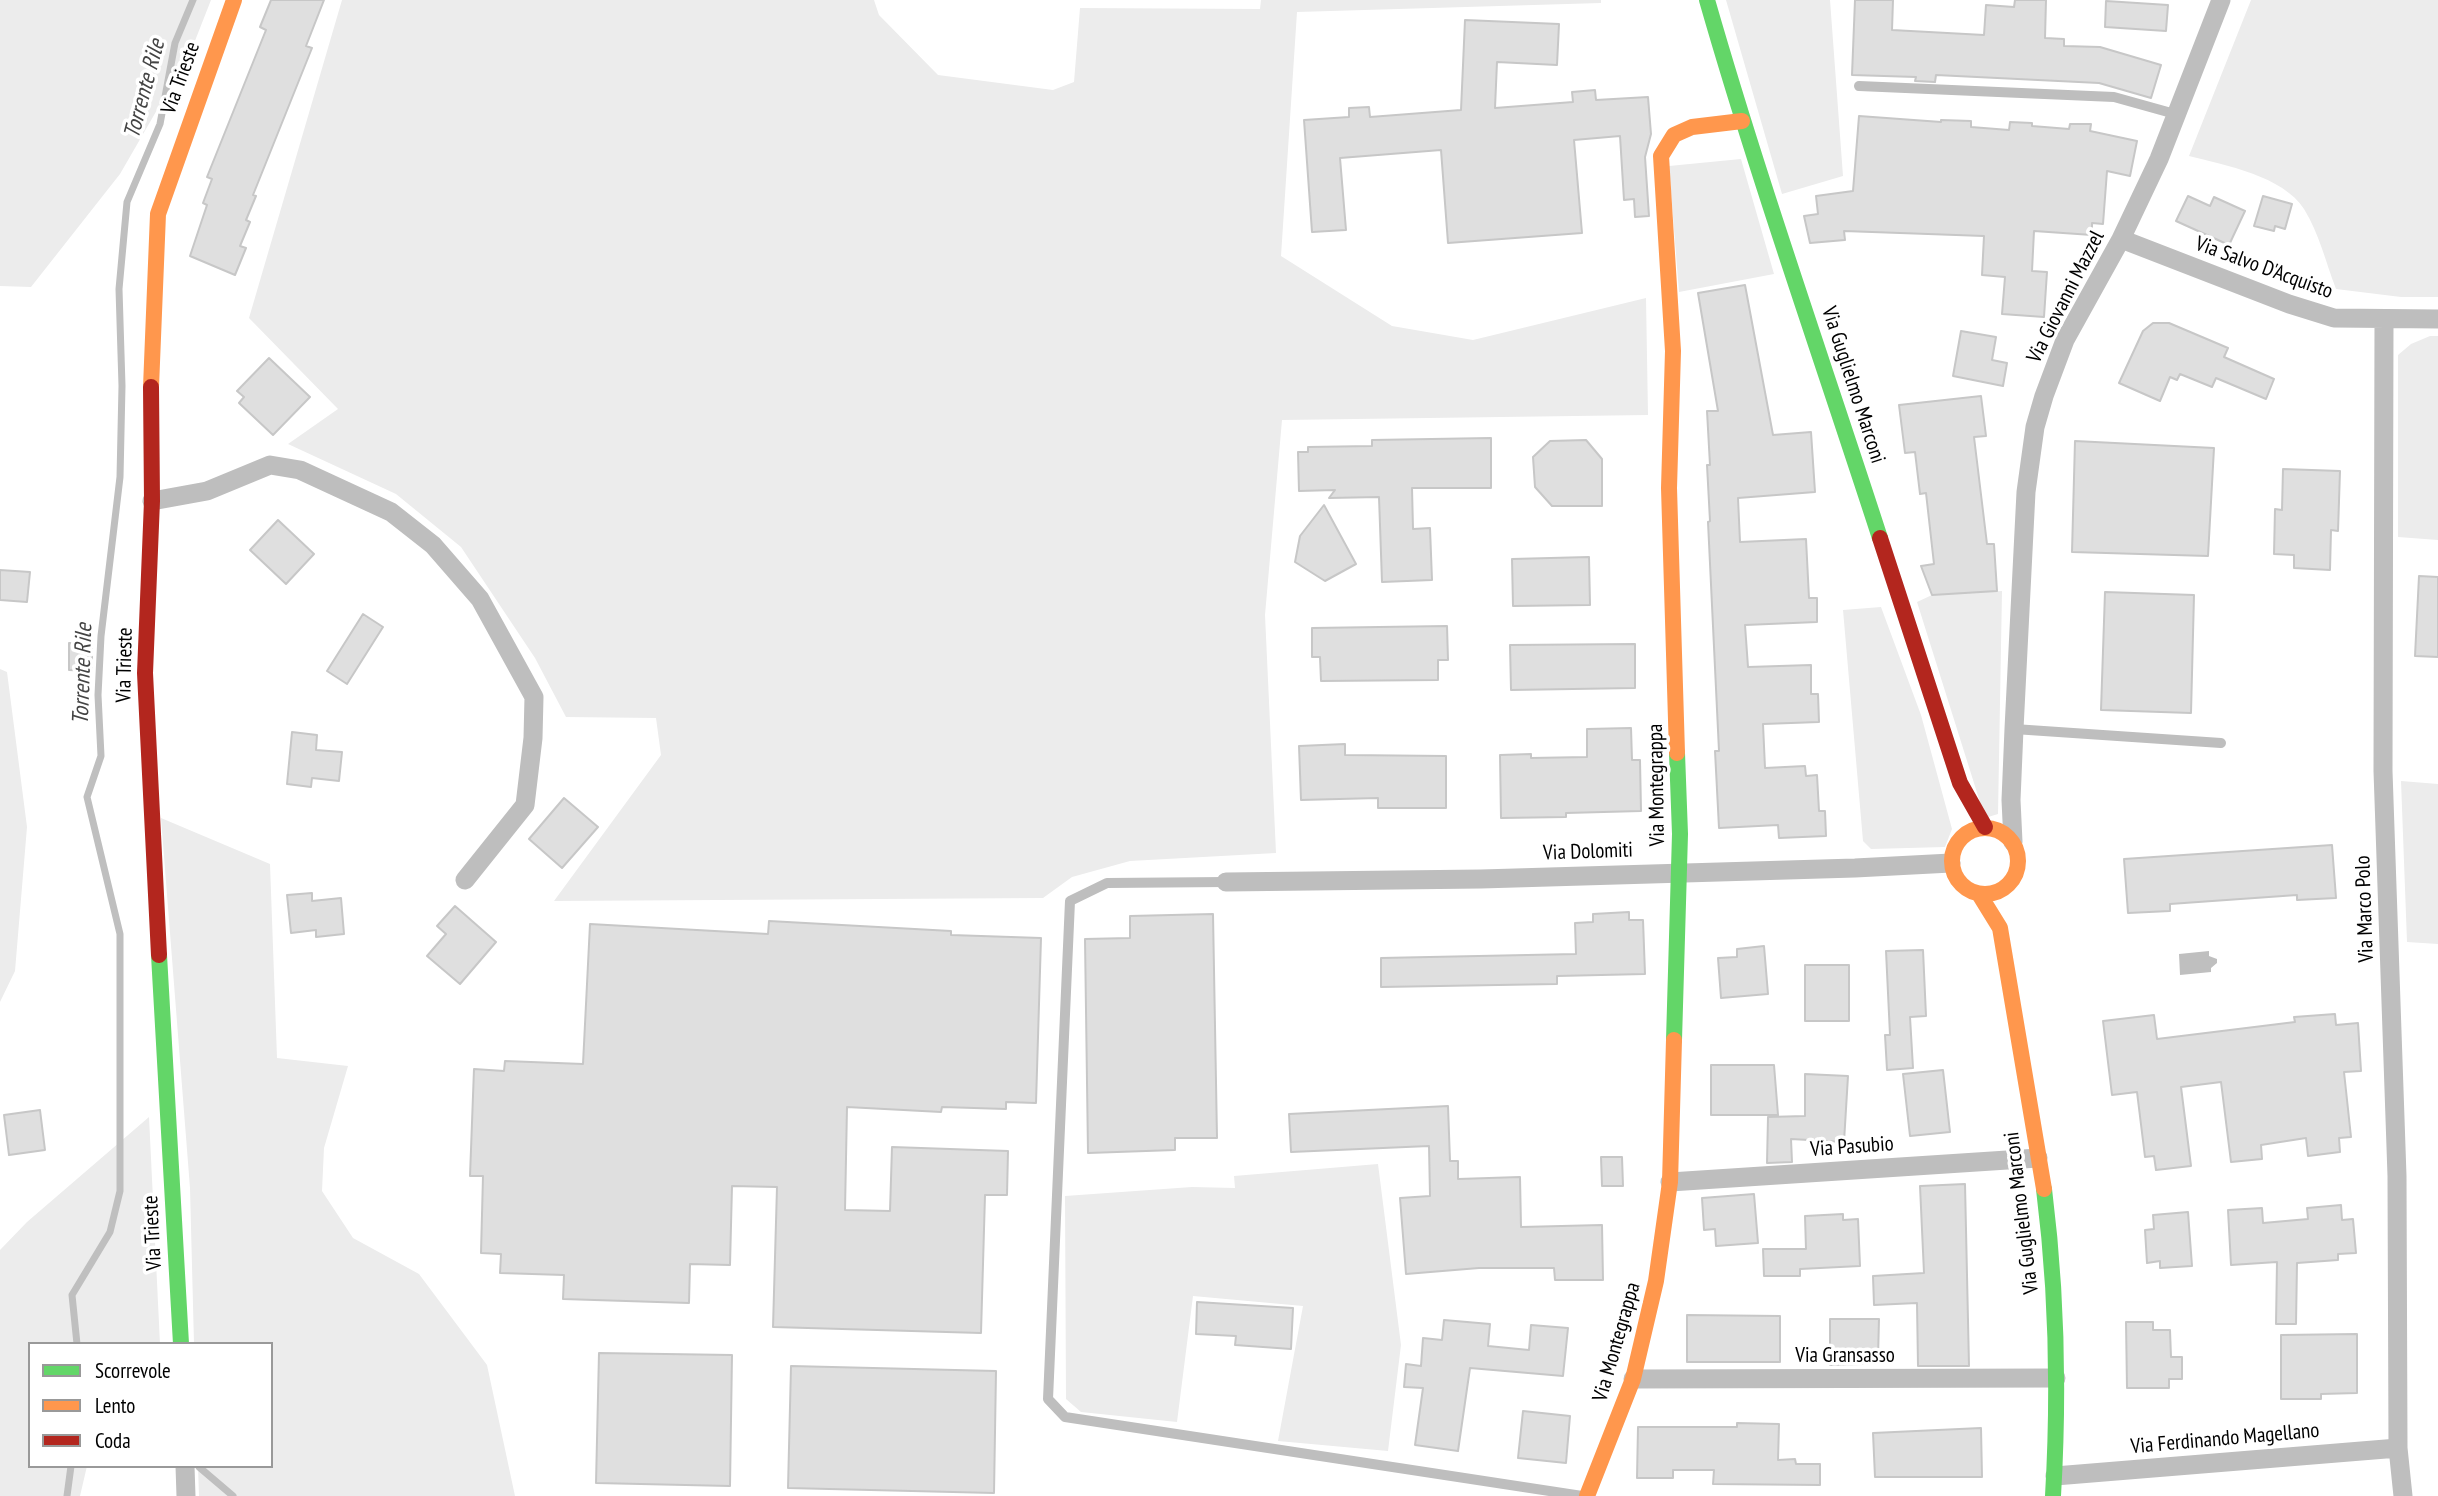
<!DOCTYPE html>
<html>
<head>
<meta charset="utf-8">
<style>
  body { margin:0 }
  #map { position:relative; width:2438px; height:1496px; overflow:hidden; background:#fff; font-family:"PT Sans Narrow",sans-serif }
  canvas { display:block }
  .legend { position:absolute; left:28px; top:1342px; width:245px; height:126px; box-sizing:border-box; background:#fff; border:2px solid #999; margin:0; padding:9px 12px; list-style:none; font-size:21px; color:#000 }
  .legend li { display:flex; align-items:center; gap:14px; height:35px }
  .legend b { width:35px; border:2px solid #999 }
</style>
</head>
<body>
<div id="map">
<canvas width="2438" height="1496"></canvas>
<ul class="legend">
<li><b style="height:9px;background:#63d668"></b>Scorrevole</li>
<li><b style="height:9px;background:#ff974d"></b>Lento</li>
<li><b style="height:9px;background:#b3261e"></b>Coda</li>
</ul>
</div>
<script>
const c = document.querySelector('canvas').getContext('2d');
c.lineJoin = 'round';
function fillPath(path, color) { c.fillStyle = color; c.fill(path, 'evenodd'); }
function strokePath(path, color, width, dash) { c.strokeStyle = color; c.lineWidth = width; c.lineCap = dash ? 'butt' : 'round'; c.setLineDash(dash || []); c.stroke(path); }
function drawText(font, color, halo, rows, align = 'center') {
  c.font = font + ' "PT Sans Narrow",sans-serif'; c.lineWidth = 7; c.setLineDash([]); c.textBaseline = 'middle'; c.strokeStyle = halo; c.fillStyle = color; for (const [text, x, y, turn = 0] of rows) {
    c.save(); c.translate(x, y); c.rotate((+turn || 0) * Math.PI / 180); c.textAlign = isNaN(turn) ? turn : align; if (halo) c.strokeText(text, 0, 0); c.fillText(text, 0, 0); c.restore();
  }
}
const green = new Path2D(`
  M 0,0 L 211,0 L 191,51 L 120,174 L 31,287 L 0,286 Z
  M 342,0 L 874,0 L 879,15 L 938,75 L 1053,90 L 1074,82 L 1080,8 L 1260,9 L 1261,0 L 1601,0 L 1601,3 L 1297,12 L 1281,256 L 1392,326 L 1473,340 L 1646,298 L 1648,415 L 1282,420 L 1265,615 L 1276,853 L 1130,861 L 1072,877 L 1043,898 L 554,901 L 661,755 L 656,718 L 566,717 L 535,658 L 461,547 L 396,494 L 288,444 L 338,409 L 249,318 Z
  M 1726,0 L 1830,0 L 1843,176 L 1782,194 Z
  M 2251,0 L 2438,0 L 2438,297 L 2401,297 L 2336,289 C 2326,263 2319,233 2304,209 C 2283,176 2225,165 2189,156 Z
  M 1741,159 L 1774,274 L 1679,292 L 1669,166 Z
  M 2430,336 L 2438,336 L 2438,540 L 2398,537 L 2398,355 L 2411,344 Z
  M 2002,591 L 1998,814 L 1985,818 L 1917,602 L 1932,595 Z
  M 1881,607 L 1921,715 L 1952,829 L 1945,847 L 1871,849 L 1863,841 L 1843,610 Z
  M 0,669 L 7,672 L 27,827 L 15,971 L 0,1002 Z
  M 2401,781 L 2438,784 L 2438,944 L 2407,942 Z
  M 161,818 L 270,864 L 277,1058 L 348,1066 L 324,1148 L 322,1191 L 353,1238 L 419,1274 L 487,1365 L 515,1496 L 199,1496 L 198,1466 L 271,1466 L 271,1344 L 194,1344 L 190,1188 Z
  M 149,1117 L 160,1344 L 30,1344 L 30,1466 L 87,1466 L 80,1496 L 0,1496 L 0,1250 L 27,1222 Z
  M 1378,1164 L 1401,1345 L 1388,1451 L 1278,1441 L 1303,1306 L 1193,1296 L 1177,1422 L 1081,1412 L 1066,1399 L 1065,1196 L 1192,1187 L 1235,1188 L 1234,1176 Z`);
const water = new Path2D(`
  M 2209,951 L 2209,956 L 2217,959 L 2217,963 L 2211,968 L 2211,972 L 2180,975 L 2179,954 Z`);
const stream = new Path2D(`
  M 77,1344 L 72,1295 L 110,1232 L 120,1191 L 120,934 L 87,797 L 101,756 L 98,695 L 101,636 L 120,477 L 122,386 L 119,289 L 127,202 L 160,124 L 175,43 L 193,0
  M 199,1467 L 233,1496
  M 67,1496 L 71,1466`);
const building = new Path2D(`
  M 271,0 L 324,0 L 306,46 L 312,48 L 253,195 L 256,196 L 246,220 L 250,222 L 240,246 L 246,248 L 235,275 L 190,256 L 207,205 L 203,203 L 212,179 L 207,177 L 266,30 L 260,27 Z
  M 1855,0 L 1893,0 L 1892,30 L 1984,35 L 1986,5 L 2014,7 L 2015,0 L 2046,0 L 2045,38 L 2064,39 L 2064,46 L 2100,47 L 2161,65 L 2151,98 L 2099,83 L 1936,75 L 1935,82 L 1915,81 L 1916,77 L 1852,75 Z
  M 2106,1 L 2168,5 L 2166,31 L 2105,27 Z
  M 1465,20 L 1559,24 L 1557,65 L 1497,62 L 1495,108 L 1573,102 L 1572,92 L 1595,90 L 1596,100 L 1648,97 L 1651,134 L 1645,157 L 1649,216 L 1635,217 L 1634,199 L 1624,200 L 1620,136 L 1574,140 L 1582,233 L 1448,243 L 1441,150 L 1340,158 L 1346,230 L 1312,232 L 1304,120 L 1349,117 L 1349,108 L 1369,107 L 1370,117 L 1461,110 Z
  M 1859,116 L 1941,122 L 1941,120 L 1971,121 L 1971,127 L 2009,130 L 2010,122 L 2032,123 L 2032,126 L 2069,129 L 2070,124 L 2091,124 L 2090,131 L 2137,141 L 2130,176 L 2107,171 L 2103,224 L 2092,223 L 2092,235 L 2034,231 L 2032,271 L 2047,272 L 2044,317 L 2002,314 L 2005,277 L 1982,275 L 1984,236 L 1844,231 L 1845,240 L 1810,243 L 1804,216 L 1818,214 L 1816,196 L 1853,191 Z
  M 2188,196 L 2210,206 L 2214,197 L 2245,211 L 2229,245 L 2176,221 Z
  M 2263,196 L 2292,204 L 2285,229 L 2275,226 L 2274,231 L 2254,226 Z
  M 1745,285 L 1773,435 L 1811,432 L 1815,492 L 1738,498 L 1740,542 L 1806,539 L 1809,598 L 1817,598 L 1817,622 L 1745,625 L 1748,667 L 1811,665 L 1811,694 L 1818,694 L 1819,722 L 1763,724 L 1765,768 L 1805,766 L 1806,776 L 1817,775 L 1819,811 L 1825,811 L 1826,836 L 1779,838 L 1778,825 L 1719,828 L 1715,751 L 1719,751 L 1708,522 L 1710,521 L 1707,465 L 1710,465 L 1707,411 L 1718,411 L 1698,293 Z
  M 2153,323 L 2169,323 L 2228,348 L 2224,357 L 2274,379 L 2266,399 L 2216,378 L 2212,387 L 2180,374 L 2177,380 L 2170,377 L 2160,401 L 2119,383 L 2143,331 Z
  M 1961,331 L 1996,337 L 1992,360 L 2007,363 L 2003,386 L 1953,376 Z
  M 269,358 L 310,397 L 273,435 L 239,403 L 244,397 L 237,391 Z
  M 1981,396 L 1986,436 L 1974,437 L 1987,544 L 1994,544 L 1997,591 L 1932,595 L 1921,566 L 1934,564 L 1926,493 L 1920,494 L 1915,452 L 1905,453 L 1899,405 Z
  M 1491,438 L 1491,488 L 1412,488 L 1413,529 L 1430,528 L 1432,580 L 1382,582 L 1379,497 L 1329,498 L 1335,490 L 1299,491 L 1298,452 L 1308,452 L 1308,447 L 1372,446 L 1372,440 Z
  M 1586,440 L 1602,459 L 1602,506 L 1552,506 L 1535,487 L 1533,457 L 1550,441 Z
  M 2075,441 L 2214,448 L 2208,556 L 2072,552 Z
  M 2283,469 L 2340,471 L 2338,531 L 2331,530 L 2330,570 L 2294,568 L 2294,555 L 2274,554 L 2275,509 L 2282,510 Z
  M 1324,505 L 1356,564 L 1325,581 L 1295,562 L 1300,536 Z
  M 278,520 L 314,554 L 286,584 L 250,550 Z
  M 1589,557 L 1590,605 L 1513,606 L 1512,559 Z
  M 0,570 L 30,572 L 27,602 L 0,600 Z
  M 2419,576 L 2438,577 L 2438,657 L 2415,656 Z
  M 2105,592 L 2194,595 L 2191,713 L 2101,710 Z
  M 363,614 L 383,627 L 347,684 L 327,671 Z
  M 1447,626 L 1448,660 L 1438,660 L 1438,680 L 1321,681 L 1320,657 L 1312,657 L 1312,628 Z
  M 69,643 L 92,644 L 92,671 L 69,670 Z
  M 1635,644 L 1635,688 L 1511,690 L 1510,645 Z
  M 1631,728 L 1632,760 L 1640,760 L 1641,811 L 1566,813 L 1566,817 L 1501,818 L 1500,755 L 1531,754 L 1531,758 L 1587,757 L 1587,729 Z
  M 292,732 L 317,735 L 316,750 L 342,752 L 339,781 L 312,778 L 311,787 L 287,784 Z
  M 1345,744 L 1345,755 L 1446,756 L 1446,808 L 1378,808 L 1378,798 L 1301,800 L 1299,746 Z
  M 564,798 L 598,827 L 562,868 L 529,839 Z
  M 2332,845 L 2336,898 L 2297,900 L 2297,895 L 2170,904 L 2170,911 L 2128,913 L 2124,859 Z
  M 312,893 L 312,901 L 341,898 L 344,934 L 316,937 L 316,930 L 291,933 L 287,895 Z
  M 455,906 L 496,942 L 460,984 L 427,956 L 446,934 L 437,926 Z
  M 1629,912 L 1629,920 L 1643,920 L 1645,974 L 1557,976 L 1557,984 L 1381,987 L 1381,958 L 1576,954 L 1575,923 L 1593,922 L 1593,914 Z
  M 1213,914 L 1217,1138 L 1175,1138 L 1175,1150 L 1088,1153 L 1085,939 L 1130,938 L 1130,916 Z
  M 769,921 L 951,931 L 951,935 L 1041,938 L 1036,1103 L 1006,1102 L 1006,1109 L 942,1107 L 941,1112 L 847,1107 L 845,1210 L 890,1211 L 892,1147 L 1008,1151 L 1007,1195 L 985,1195 L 981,1333 L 773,1327 L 777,1187 L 732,1186 L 730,1265 L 690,1264 L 689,1303 L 563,1299 L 564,1275 L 500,1273 L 501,1254 L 481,1253 L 483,1176 L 470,1176 L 474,1069 L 504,1071 L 505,1061 L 583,1064 L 590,924 L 768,934 Z
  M 1764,946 L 1768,994 L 1721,998 L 1718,958 L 1737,957 L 1737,949 Z
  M 1923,950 L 1926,1016 L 1910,1017 L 1913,1068 L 1887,1070 L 1885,1035 L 1890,1035 L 1886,951 Z
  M 1805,965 L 1849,965 L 1849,1021 L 1805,1021 Z
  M 2335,1014 L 2336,1025 L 2358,1023 L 2361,1071 L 2344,1072 L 2351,1137 L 2339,1138 L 2340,1152 L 2308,1156 L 2306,1138 L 2261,1145 L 2262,1159 L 2231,1162 L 2221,1082 L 2181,1087 L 2191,1166 L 2156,1170 L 2154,1156 L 2145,1157 L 2137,1092 L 2112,1095 L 2103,1021 L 2154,1015 L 2157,1039 L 2295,1022 L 2294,1017 Z
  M 1711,1065 L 1774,1065 L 1778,1115 L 1711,1115 Z
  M 1943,1070 L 1950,1132 L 1910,1136 L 1903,1074 Z
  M 1805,1074 L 1848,1076 L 1844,1142 L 1791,1139 L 1792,1162 L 1767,1163 L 1768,1117 L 1805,1116 Z
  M 1448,1106 L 1450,1161 L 1458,1161 L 1458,1179 L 1520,1177 L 1521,1227 L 1602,1225 L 1603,1280 L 1555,1280 L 1554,1268 L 1479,1268 L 1406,1274 L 1400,1198 L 1430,1196 L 1429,1146 L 1291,1152 L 1289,1114 Z
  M 40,1110 L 45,1150 L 9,1155 L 4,1115 Z
  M 1601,1157 L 1622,1157 L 1623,1186 L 1602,1186 Z
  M 1965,1184 L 1969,1366 L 1918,1366 L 1917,1303 L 1874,1305 L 1873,1276 L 1924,1273 L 1920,1186 Z
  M 1754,1194 L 1758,1243 L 1716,1246 L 1715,1229 L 1704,1230 L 1702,1198 Z
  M 2341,1205 L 2342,1220 L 2353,1219 L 2356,1253 L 2338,1254 L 2338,1260 L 2297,1263 L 2296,1324 L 2276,1324 L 2277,1262 L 2231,1265 L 2228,1210 L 2262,1208 L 2263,1223 L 2308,1219 L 2307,1208 Z
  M 2188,1212 L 2192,1266 L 2160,1268 L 2160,1261 L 2147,1263 L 2145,1230 L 2154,1229 L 2153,1215 Z
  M 1843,1214 L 1843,1220 L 1858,1219 L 1860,1266 L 1800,1269 L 1800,1276 L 1764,1276 L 1763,1249 L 1806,1249 L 1805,1216 Z
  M 1197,1302 L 1293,1308 L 1291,1349 L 1235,1345 L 1236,1336 L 1196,1334 Z
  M 1687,1315 L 1780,1316 L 1780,1362 L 1687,1362 Z
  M 1830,1319 L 1879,1319 L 1878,1358 L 1863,1357 L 1863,1364 L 1830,1365 Z
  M 1444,1320 L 1490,1324 L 1488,1346 L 1529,1350 L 1531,1325 L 1568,1328 L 1563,1376 L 1470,1368 L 1458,1451 L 1415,1445 L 1423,1388 L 1404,1387 L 1406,1364 L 1421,1366 L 1423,1338 L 1442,1340 Z
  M 2126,1322 L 2153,1322 L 2153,1330 L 2170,1330 L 2171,1357 L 2182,1357 L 2182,1379 L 2169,1379 L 2169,1388 L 2127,1388 Z
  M 2357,1334 L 2357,1393 L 2321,1394 L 2321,1399 L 2281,1399 L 2281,1335 Z
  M 599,1353 L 732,1355 L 730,1486 L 596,1483 Z
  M 791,1366 L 996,1371 L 994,1493 L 788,1488 Z
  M 1523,1411 L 1570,1416 L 1566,1463 L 1518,1458 Z
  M 1737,1423 L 1779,1424 L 1778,1460 L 1795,1459 L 1796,1464 L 1820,1464 L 1820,1485 L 1713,1484 L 1714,1470 L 1673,1470 L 1673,1478 L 1637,1478 L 1638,1427 L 1737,1427 Z
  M 1981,1428 L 1982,1477 L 1875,1477 L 1873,1433 Z`);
const lane = new Path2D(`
  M 1859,86 L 2114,97 L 2175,114
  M 2014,729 L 2221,743
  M 1226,882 L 1107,883 L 1070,901 L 1048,1399 L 1065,1417 L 1582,1496`);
const street = new Path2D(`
  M 2121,239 L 2289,304 L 2334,318 L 2438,319
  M 2384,320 L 2383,771 L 2397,1176 L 2398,1448 L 2403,1496
  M 152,501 L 207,491 L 270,465 L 300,470 L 391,512 L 433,545 L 480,599 L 534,697 L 533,738 L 525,805 L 465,880
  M 2013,842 L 2011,800 L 2014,729 L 2026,492 L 2035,427 L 2044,396 L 2065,340 L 2121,239 L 2159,159 L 2221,0
  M 1226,882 L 1481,879 L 1855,868 L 1951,863
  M 1670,1182 L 2038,1158
  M 1633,1379 L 2056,1378
  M 185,1466 L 186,1496
  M 2055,1476 L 2398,1448`);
const fast = new Path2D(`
  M 1707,0 C 1759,181 1822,359 1880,538
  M 159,955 L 181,1344
  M 1674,1040 L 1680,834 L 1677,753
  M 2044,1189 C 2057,1292 2059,1393 2053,1496`);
const slow = new Path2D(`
  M 151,387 L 158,214 L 234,0
  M 1677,753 L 1669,488 L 1673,351 L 1661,156 L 1674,135 L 1692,127 L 1742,121
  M1952 861a33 33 0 1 1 66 0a33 33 0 1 1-66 0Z
  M 1979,894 L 2000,928 L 2044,1189
  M 1587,1496 L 1633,1379 L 1656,1281 L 1670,1182 L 1674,1040`);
const jam = new Path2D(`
  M 151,387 L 152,501 L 145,673 L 159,955
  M 1880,538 L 1960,783 L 1985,827`);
const streetNames = [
  ["Via Trieste",181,78,-70],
  ["Via Salvo D'Acquisto",2264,268,20],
  ["Via Giovanni Mazzel",2066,297,-63],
  ["Via Guglielmo Marconi",1853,385,72],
  ["Via Trieste",125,665,-89],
  ["Via Montegrappa",1657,785,-91],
  ["Via Dolomiti",1588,852,-2],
  ["Via Marco Polo",2365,909,-92],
  ["Via Pasubio",1852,1147,-4],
  ["Via Guglielmo Marconi",2022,1213,-97],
  ["Via Trieste",153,1233,-93],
  ["Via Montegrappa",1617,1342,-74],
  ["Via Gransasso",1845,1356],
  ["Via Ferdinando Magellano",2225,1439,-5]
];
const waterNames = [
  ["Torrente Rile",145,89,-75],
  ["Torrente Rile",83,674,-88]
];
fillPath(green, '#ececec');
fillPath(water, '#bfbfbf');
strokePath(stream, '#bfbfbf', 7);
fillPath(building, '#dfdfdf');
strokePath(building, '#c7c7c7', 2);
strokePath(lane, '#bebebe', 10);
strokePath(street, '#bebebe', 19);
strokePath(fast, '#63d668', 16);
strokePath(slow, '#ff974d', 16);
strokePath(jam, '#b3261e', 16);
drawText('21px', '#000', '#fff', streetNames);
drawText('italic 23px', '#444', '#fff', waterNames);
</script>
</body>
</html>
